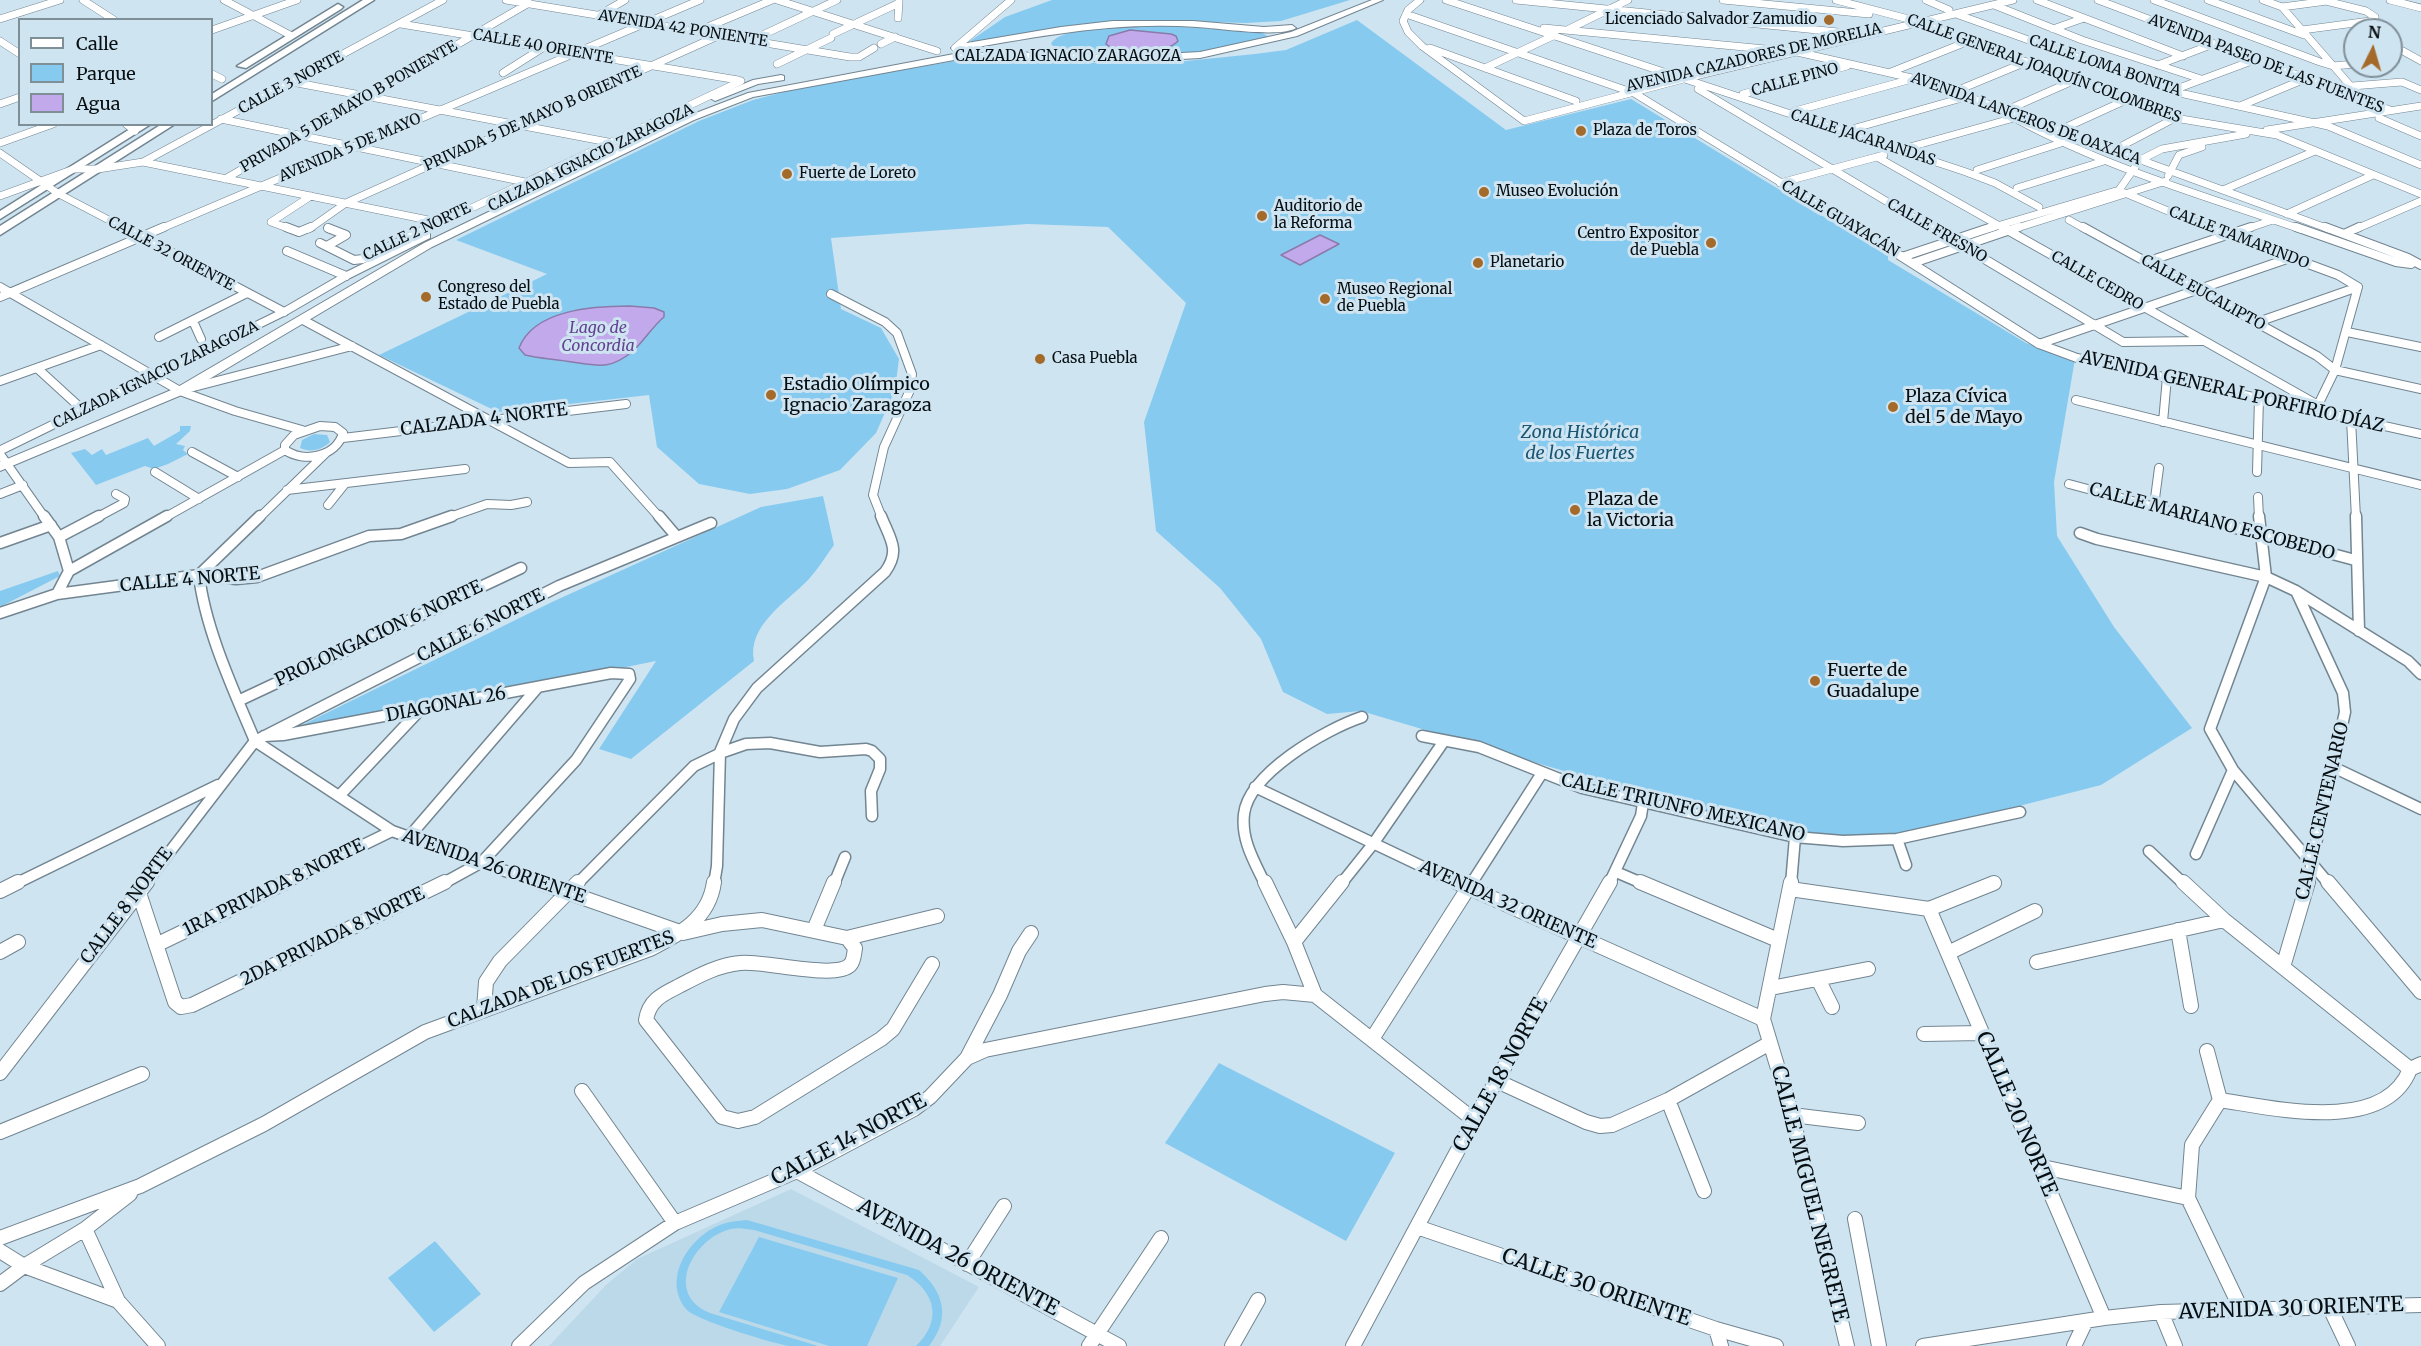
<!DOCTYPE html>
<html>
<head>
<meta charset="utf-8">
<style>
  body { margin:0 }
  #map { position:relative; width:2421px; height:1346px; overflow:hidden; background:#cfe4f1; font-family:Merriweather,serif }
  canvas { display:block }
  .legend { position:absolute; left:18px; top:18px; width:195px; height:108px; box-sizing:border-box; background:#cfe4f1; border:2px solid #7f8f98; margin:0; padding:8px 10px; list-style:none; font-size:18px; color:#080f13 }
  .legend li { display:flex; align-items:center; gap:12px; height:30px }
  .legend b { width:30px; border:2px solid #7f8f98 }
  .north { position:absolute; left:2343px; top:18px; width:60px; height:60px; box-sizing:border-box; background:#cfe4f1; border:2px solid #7f8f98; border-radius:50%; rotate:5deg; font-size:16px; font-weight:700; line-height:24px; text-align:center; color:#080f13 }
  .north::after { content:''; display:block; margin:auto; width:21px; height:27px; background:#a46a2a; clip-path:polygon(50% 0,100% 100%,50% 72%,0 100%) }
</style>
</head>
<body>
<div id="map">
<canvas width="2421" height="1346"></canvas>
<ul class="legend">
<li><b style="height:8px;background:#fff"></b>Calle</li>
<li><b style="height:16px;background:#87caef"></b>Parque</li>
<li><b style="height:16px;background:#c2a9ec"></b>Agua</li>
</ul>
<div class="north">N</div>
</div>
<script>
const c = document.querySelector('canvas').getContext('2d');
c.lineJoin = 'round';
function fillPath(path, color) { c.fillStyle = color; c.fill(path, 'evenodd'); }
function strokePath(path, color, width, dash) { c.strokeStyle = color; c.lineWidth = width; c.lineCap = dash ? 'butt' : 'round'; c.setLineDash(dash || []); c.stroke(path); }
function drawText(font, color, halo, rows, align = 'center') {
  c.font = font + ' Merriweather,serif'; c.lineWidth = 6; c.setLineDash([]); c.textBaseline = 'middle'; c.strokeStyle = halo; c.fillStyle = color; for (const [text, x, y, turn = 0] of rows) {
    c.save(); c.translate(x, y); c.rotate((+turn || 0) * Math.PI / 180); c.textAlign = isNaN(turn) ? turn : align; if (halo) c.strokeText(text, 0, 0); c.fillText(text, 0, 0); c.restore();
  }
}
const built = new Path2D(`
  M 791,1189 L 979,1287 L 940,1346 L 549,1346 L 606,1285 L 637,1259 Z`);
const green = new Path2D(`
  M 1052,0 L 1350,0 L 1281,21 L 1246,23 L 1147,20 L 1097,24 L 976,43 L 970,41 L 1005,17 Z
  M 1357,20 L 1506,130 L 1631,99 L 1888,256 L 1888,260 L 2026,343 L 2075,359 L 2054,482 L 2057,536 L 2114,627 L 2192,728 L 2101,785 L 1902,836 L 1829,836 L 1748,823 L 1662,805 L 1564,771 L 1361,711 L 1327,714 L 1283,692 L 1261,639 L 1220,588 L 1156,531 L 1144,422 L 1186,303 L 1108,227 L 1028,224 L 831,238 L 841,309 L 881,328 L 899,359 L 895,390 L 876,433 L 840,470 L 787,489 L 750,494 L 699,484 L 657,447 L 649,395 L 498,412 L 379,355 L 547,274 L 456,240 L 699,121 L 753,100 L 799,88 L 960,60 L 1156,64 L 1255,54 L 1286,50 Z
  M 1154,25 L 1261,32 L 1269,37 C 1246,54 1069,66 1051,44 C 1058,26 1135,26 1154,25 Z
  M 180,426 L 191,426 L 190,431 L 176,444 L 185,446 L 183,450 L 188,454 L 168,464 L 154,469 L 145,466 L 96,485 L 71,453 L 85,449 L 92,455 L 102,449 L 106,455 L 148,438 L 154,446 L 180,431 Z
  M 314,434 L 327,435 L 330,442 C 322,450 310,453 300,448 L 302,440 Z
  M 823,496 L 834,545 C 826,556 818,569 809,579 C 787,602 747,625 754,661 L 631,759 L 599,749 L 656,661 L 423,708 L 294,729 L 552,602 L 761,507 Z
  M 58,571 L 60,576 L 0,607 L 0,591 Z
  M 1219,1063 L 1395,1153 L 1346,1241 L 1165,1143 Z
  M 747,1220 L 919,1270 C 944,1292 951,1318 929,1346 L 916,1346 C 942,1321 936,1293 907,1275 L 754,1230 C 746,1229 739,1227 731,1229 C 693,1238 663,1294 710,1313 L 818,1346 C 809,1346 799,1346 790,1346 C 774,1344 696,1320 687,1310 C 661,1280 689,1237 720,1225 C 729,1221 738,1221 747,1220 Z
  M 759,1237 L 898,1278 L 867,1346 L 829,1346 L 719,1312 Z
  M 435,1241 L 481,1294 L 434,1332 L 388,1278 Z`);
const water = new Path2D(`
  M 1130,30 L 1171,34 L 1176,36 L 1178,41 C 1166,54 1119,56 1106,44 L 1109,36 Z
  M 1320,235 L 1339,244 L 1300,265 L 1281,255 Z
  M 630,306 L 654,308 L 664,312 L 664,317 C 652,327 644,341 633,351 C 610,370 599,366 572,362 C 560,360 547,359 535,357 L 525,355 L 519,348 C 534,309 595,306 630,306 Z`);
const streetFar3 = new Path2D(`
  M 83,0 L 114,20
  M 224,0 L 290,35
  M 506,0 L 850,57 L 859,57 L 874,48
  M 777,0 L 937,51
  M 1420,0 L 1408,10 L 1403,21 L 1408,32 L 1422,46 L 1524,121 L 1691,77 L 2013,0
  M 1446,0 L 1966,172 L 1995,183 L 2039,207
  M 1516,0 L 1858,34
  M 1723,0 L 1869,14
  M 1836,0 L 1920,22 L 2175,118 L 2277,135 L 2421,194
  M 1926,0 L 1949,10
  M 2037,0 L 2183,56
  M 2098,0 L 2390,110
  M 2154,0 L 2320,62 L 2333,66 L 2355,64
  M 2208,0 L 2304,35
  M 2263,0 L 2282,7 L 2327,1
  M 2390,0 L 2421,8
  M 1994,5 L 2082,40 L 2201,79
  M 2282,7 L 2362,99
  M 1406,14 L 1634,93 L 1857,229
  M 1956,14 L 2171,91 L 2328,126 L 2421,165
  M 599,15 L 625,0
  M 898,18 L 899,0
  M 0,19 L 60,0
  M 401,24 L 738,80
  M 1544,28 L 1797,52 L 1925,81 L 2329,229
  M 1569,29 L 1628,0
  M 2053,29 L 2084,18
  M 212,30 L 297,0
  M 2302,30 L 2370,21 L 2375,17 L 2366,11 L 2322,0
  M 698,31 L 772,0
  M 833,34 L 899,3
  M 752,40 L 837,0
  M 0,41 L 20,54
  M 881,44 L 895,37
  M 955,48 L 1011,0
  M 1430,48 L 1576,101
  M 2403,51 L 2421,61
  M 2391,61 L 2394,60
  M 777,64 L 831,38
  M 2158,65 L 2208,46
  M 1485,68 L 1555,35
  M 1891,72 L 1969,41
  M 503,73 L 544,47
  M 212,74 L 222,79
  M 292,82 L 608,142
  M 2352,86 L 2402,82 L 2421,90
  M 1698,89 L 1933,229
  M 1956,91 L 2026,62
  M 2171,91 L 2249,62
  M 1743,94 L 1847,66
  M 0,104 L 20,97
  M 2240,106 L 2300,81
  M 2007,110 L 2075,80
  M 1795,111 L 1908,80
  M 2379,118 L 2421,136
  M 221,119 L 525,182
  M 2018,120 C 2107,168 2205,196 2300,229
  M 126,124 L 135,131
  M 1852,129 L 1962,98
  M 2060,130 L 2126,100
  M 2267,130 L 2421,106
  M 0,143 L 53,124
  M 1899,150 L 2014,118
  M 2114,150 L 2175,118
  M 0,153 L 59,194 L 126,229
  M 1877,157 L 2005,229
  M 143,162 L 438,222
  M 1977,170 L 2061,143
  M 2168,176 L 2179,155 L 2202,147
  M 225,179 L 529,3
  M 1780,183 L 1884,155
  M 2017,188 L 2104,161
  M 2223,190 L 2315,151
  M 2125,193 L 2211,229
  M 0,196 L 74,169 L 98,169 L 143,162 L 443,0
  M 2287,214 L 2373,175
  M 2069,220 L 2085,229
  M 328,228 L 330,229
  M 160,229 L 700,0
  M 290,229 L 271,222 L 311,196
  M 309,229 L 346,203 L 720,35
  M 427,229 L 741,81
  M 1987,229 L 2119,190 L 2140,160 L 2162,149 L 2246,134
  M 2014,229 L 2166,181
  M 2246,229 L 2273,220
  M 2356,229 L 2421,201`);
const streetFar2 = new Path2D(`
  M 123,227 L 284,312
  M 286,227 L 299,232 L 311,227
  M 1855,227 L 2039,344 L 2077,358 L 2421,434
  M 1931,227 L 2123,342 L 2202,341
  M 2002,227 L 2318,405
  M 2083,227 L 2317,356 L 2335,370 L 2421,389
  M 2208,227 L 2338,275 L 2358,287
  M 2296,227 L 2396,262 L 2411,264
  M 2325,227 L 2408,258 L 2421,265
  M 2344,234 L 2359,227
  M 320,243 L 354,260 L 363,259 L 430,227
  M 327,246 L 346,235 L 328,228
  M 287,251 L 346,276
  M 1902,257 L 1992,227
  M 2146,262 L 2251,227
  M 1913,263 L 2019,227
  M 0,287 L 180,391 L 235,411 L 302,430
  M 831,294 L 885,322 L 897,333 L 912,374 L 910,390 L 884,447 L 873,495 L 882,518
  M 0,297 L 164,227
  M 303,320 L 569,463 L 610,462 L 660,518
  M 193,321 L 201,339
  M 2255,323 L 2358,287
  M 2347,332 L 2421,347
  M 159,337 L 245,294
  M 2039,344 L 2290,258
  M 37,368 L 84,411
  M 0,381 L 101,345
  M 186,389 L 352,346
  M 2076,400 L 2421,485
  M 2318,410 L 2318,405 L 2335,370 L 2358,287
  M 2351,419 L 2356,518
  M 2163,422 L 2167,377
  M 320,426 L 335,427 L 343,433 C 336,457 304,463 285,450 L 285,445 L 294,435 Z
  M 343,438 L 626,404
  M 192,452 L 238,477
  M 0,454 L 45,518
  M 155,472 L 199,499
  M 2257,472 L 2259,398
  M 2069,484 L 2196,518
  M 287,490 L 465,469
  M 0,494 L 23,485
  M 2258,497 L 2259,518
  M 328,505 L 344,485
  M 2154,506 L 2159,468
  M 96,518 L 124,503 L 125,499 L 116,494
  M 164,518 L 285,450
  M 259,518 L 326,453
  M 447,518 L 487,504 L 511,505 L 527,502`);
const streetFar1 = new Path2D(`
  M 44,516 L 59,537 L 69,571
  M 659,516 L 677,537
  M 2191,516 L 2355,560
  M 2259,516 L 2266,577 L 2210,729 L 2233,770 L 2329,884
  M 2356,516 L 2359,631
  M 2080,533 L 2097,539 L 2266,577 L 2296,591 L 2408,661 L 2421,674
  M 59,537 L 99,516
  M 0,543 L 51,525
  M 2296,591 L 2343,693 L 2345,712 L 2307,884
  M 57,594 L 199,575 L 236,579 L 257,577 L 369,536 L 401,534 L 452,516
  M 0,613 L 57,594 L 69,571 L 167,516
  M 238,701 L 521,568
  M 264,736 L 283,735 L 611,673 L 629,674 L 630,679 L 576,760 L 482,862 L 442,884
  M 1422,736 L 1479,747 L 1582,788 L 1795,837 L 1843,841 L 1897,839 L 2020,812
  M 255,741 L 392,831 L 542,884
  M 255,741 C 234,691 205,629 199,575 L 260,516
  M 2335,768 L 2421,809
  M 1255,787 L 1459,884
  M 339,796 L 420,710
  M 408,838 L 538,687
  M 1897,839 L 1906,865
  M 2149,851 L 2184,884
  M 2196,854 L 2233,770
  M 1616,872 L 1644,884
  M 15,884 L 218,785
  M 145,884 L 255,741 L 559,586 L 711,523
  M 283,884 L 392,831
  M 577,884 L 694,766 L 723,752 L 746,744 L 770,743 L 820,752 L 866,749 L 872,751 L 880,759 L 880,769 L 871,791 L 872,816
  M 714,884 L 717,866 L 720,752 L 734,719 L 757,688 L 885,572 C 901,550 890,539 881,516
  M 834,884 L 845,857
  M 1265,884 C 1254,861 1241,840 1244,814 C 1249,773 1326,729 1362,717
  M 1341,884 L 1373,844 L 1444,741
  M 1471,884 L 1542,773
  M 1609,884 L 1641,816 L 1643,803
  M 1791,884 L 1795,837`);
const street = new Path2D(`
  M 538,882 L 683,933 L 722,924 L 762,920 L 847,938 L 937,916
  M 1265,882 L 1294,942 L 1315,995 L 1474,1120
  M 1456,882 L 1763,1019
  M 1640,882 L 1778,940
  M 1791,882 L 1763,1019 L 1792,1115 L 1847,1346
  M 2183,882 L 2224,920 L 2410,1069
  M 2328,882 L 2421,992
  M 1790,889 L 1929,909 L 1994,883
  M 138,890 L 175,1002 L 181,1007 L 192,1005 L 445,882
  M 0,891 L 18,882
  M 1929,909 L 2104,1318
  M 814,930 L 834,882
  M 2178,930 L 2191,1006
  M 847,938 L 855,948 C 854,954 854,961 850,965 C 835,980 763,960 740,963 C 718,965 698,976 679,986 C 663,994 649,1000 646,1020 L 722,1117 L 738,1121 L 755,1117 L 881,1039 L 893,1029 L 932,964
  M 1294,942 L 1342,882
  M 156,945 L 286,882
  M 0,952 L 18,942
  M 1948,953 L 2035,911
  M 2037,962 L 2224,920
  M 2283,967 L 2308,882
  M 1818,979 L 1832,1007
  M 1771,988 L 1868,969
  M 484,1009 L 486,982 L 500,961 L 578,882
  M 1924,1034 L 1981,1033
  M 1372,1039 L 1472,882
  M 2207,1051 L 2220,1100
  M 967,1058 L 1000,995 L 1019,951 L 1031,933
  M 0,1073 L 147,882
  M 1497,1081 L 1586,1122 L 1600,1126 L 1612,1125 L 1668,1100 L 1770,1043
  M 582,1091 L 675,1223
  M 1668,1100 L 1704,1191
  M 2220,1100 L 2192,1145 L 2188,1198 L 2241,1309
  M 2220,1100 C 2273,1108 2385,1135 2410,1069 L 2421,1064
  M 1792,1115 L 1858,1123
  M 0,1132 L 142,1074
  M 2038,1166 L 2188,1198
  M 797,1171 L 1119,1346
  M 1855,1219 L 1879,1346
  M 1417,1227 L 1716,1329 L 1776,1346
  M 85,1229 L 118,1301
  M 0,1238 L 140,1186 L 264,1124 L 425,1032 L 650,949 C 680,934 709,919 714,882
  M 0,1251 L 24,1266 L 118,1301 L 158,1346
  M 967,1264 L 1004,1206
  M 0,1284 L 24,1266 L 85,1229 L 130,1194
  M 2330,1308 L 2348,1346
  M 2161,1312 L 2175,1346
  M 1716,1329 L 1721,1346
  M 519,1346 L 584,1283 L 675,1223 L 797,1171 L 914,1109 L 930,1097 L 967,1058 L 985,1050 L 1265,994 L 1283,992 L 1315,995
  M 1089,1346 L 1161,1238
  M 1232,1346 L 1258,1300
  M 1353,1346 L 1474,1120 L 1610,882
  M 1923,1346 L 2104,1318 L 2161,1312 L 2421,1305
  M 2074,1346 L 2085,1323`);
const secondary = new Path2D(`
  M 1372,0 L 1383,0 L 1297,36 L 1200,58 L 1127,62 L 1011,58 L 954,60 L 753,97 L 694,120 L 432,247 L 184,394 L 0,471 L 0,462 L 176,388 L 424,243 L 688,116 L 748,93 L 954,54 L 1011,52 L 1127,56 L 1200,52 L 1291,32 Z
  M 1113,21 L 1193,21 L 1264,27 L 1292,25 L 1296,28 C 1281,38 1217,28 1197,27 C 1115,21 1035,37 955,51 L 951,48 L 955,45 L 1061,27 Z
  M 781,75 L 784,76 L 784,80 L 758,84 L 715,101 L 710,98 L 753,80 Z
  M 426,233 L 430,234 L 430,238 L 350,278 L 288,314 L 0,455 L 0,446 L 280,310 L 342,274 Z`);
const primary = new Path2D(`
  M 363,0 L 374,0 L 212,101 L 212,94 Z
  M 338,4 L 343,7 L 341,9 L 246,68 L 237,66 Z
  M 138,124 L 151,124 L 0,219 L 0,211 Z
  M 162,124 L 175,124 L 0,235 L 0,226 Z`);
const markers = [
  [1829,20,6,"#a46a2a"],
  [1581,131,6,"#a46a2a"],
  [787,174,6,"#a46a2a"],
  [1484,192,6,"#a46a2a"],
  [1262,216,6,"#a46a2a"],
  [1711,243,6,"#a46a2a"],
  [1478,263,6,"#a46a2a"],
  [426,297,6,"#a46a2a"],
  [1325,299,6,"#a46a2a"],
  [1040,359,6,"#a46a2a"],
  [771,395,6,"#a46a2a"],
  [1893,407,6,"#a46a2a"],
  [1575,510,6,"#a46a2a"],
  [1815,681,6,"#a46a2a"]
];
const farPoinames = [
  ["Licenciado Salvador Zamudio",1817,20,"right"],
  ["Plaza de Toros",1593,131],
  ["Fuerte de Loreto",799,174],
  ["Museo Evolución",1496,192],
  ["Auditorio de",1274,207],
  ["la Reforma",1274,224],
  ["Centro Expositor",1699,234,"right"],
  ["de Puebla",1699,251,"right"],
  ["Planetario",1490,263],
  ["Congreso del",438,288],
  ["Estado de Puebla",438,305],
  ["Museo Regional",1337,290],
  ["de Puebla",1337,307],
  ["Casa Puebla",1052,359]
];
const farStreetnames = [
  ["AVENIDA 42 PONIENTE",683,29,9],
  ["CALLE 40 ORIENTE",543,47,10],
  ["CALZADA IGNACIO ZARAGOZA",1068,57],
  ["AVENIDA CAZADORES DE MORELIA",1754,58,-13],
  ["AVENIDA PASEO DE LAS FUENTES",2266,64,21],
  ["CALLE LOMA BONITA",2105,66,19],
  ["CALLE GENERAL JOAQUÍN COLOMBRES",2044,69,20],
  ["CALLE PINO",1795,80,-15],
  ["CALLE 3 NORTE",291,83,-28],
  ["PRIVADA 5 DE MAYO B PONIENTE",349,107,-30],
  ["PRIVADA 5 DE MAYO B ORIENTE",533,119,-24],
  ["AVENIDA LANCEROS DE OAXACA",2026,119,20],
  ["CALLE JACARANDAS",1863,138,18],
  ["AVENIDA 5 DE MAYO",350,148,-23],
  ["CALZADA IGNACIO ZARAGOZA",591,158,-26],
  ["CALLE GUAYACÁN",1840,219,31],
  ["CALLE FRESNO",1937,231,30],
  ["CALLE 2 NORTE",417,232,-25],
  ["CALLE TAMARINDO",2239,238,21],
  ["CALLE 32 ORIENTE",171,254,28],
  ["CALLE CEDRO",2097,281,30],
  ["CALLE EUCALIPTO",2203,293,29],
  ["CALZADA IGNACIO ZARAGOZA",156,375,-26]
];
const farWaternames = [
  ["Lago de",598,328],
  ["Concordia",598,346]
];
const poiNames = [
  ["Estadio Olímpico",783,385],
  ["Ignacio Zaragoza",783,406],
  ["Plaza Cívica",1905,397],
  ["del 5 de Mayo",1905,418],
  ["Plaza de",1587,500],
  ["la Victoria",1587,521],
  ["Fuerte de",1827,671],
  ["Guadalupe",1827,692]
];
const streetNames = [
  ["AVENIDA GENERAL PORFIRIO DÍAZ",2232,392,13],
  ["CALZADA 4 NORTE",484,420,-7],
  ["CALLE MARIANO ESCOBEDO",2212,522,15],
  ["CALLE 4 NORTE",190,580,-5],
  ["CALLE 6 NORTE",481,626,-27],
  ["PROLONGACION 6 NORTE",379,634,-25],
  ["DIAGONAL 26",446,705,-11],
  ["CALLE TRIUNFO MEXICANO",1683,808,13],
  ["CALLE CENTENARIO",2323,811,-77],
  ["AVENIDA 26 ORIENTE",494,867,19],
  ["1RA PRIVADA 8 NORTE",274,888,-26],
  ["AVENIDA 32 ORIENTE",1508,905,24],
  ["CALLE 8 NORTE",127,906,-53],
  ["2DA PRIVADA 8 NORTE",333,937,-26],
  ["CALZADA DE LOS FUERTES",561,980,-21]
];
const parkNames = [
  ["Zona Histórica",1580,433],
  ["de los Fuertes",1580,454]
];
const nearStreetnames = [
  ["CALLE 18 NORTE",1501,1075,-61],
  ["CALLE 20 NORTE",2016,1114,67],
  ["CALLE 14 NORTE",849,1140,-28],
  ["CALLE MIGUEL NEGRETE",1809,1194,76],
  ["AVENIDA 26 ORIENTE",958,1258,28],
  ["CALLE 30 ORIENTE",1596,1288,19],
  ["AVENIDA 30 ORIENTE",2291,1309,-2]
];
fillPath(built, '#bcd9ea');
fillPath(green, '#87caef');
fillPath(water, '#c2a9ec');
strokePath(water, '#8a7bab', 1.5);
strokePath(streetFar3, '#728591', 8);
strokePath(streetFar2, '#728591', 10);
strokePath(streetFar1, '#728591', 13);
strokePath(street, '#728591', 16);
strokePath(secondary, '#728591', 2);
strokePath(primary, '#728591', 3);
strokePath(streetFar3, '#fff', 7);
strokePath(streetFar2, '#fff', 8);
strokePath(streetFar1, '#fff', 10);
strokePath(street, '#fff', 14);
fillPath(secondary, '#fff');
fillPath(primary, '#fff');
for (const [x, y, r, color] of markers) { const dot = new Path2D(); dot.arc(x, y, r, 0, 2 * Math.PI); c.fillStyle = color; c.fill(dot); strokePath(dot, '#cfe4f1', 2); }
drawText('15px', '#080f13', '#cfe4f1', farPoinames, 'left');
drawText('15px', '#080f13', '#cfe4f1', farStreetnames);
drawText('italic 16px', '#634291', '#cfe4f1', farWaternames);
drawText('18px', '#080f13', '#cfe4f1', poiNames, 'left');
drawText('18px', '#080f13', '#cfe4f1', streetNames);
drawText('italic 18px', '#1a5673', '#cfe4f1', parkNames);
drawText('21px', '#080f13', '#cfe4f1', nearStreetnames);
</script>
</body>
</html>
